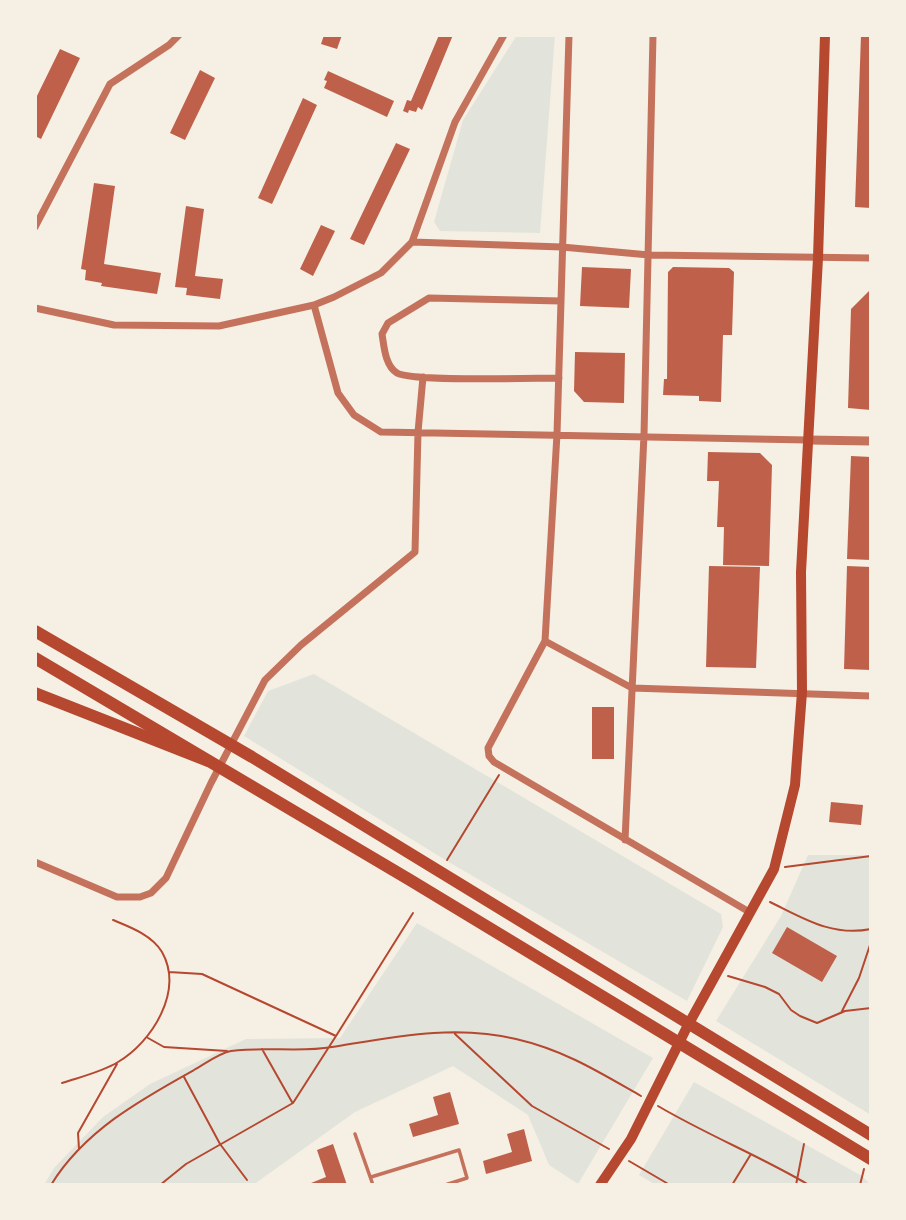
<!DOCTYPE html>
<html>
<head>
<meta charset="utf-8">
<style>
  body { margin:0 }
  #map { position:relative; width:906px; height:1220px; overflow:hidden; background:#f6efe4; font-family:"PT Sans Narrow",sans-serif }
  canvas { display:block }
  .frame { position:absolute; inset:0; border:37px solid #f6efe4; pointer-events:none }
</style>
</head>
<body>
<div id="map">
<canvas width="906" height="1220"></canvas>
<div class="frame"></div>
</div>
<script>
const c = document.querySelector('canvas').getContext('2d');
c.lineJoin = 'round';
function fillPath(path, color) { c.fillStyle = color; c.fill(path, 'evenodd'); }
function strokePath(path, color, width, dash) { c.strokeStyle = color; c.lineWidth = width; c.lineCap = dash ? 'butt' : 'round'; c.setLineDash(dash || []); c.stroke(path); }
const green = new Path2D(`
  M 517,35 L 555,35 L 540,233 L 440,231 L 434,222 L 463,120 Z
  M 314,674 L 721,914 L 723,927 L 687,1001 L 447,861 L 244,736 L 268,691 Z
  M 808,855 L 871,855 L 871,1115 L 716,1021 L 781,916 Z
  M 417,923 L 653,1058 L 578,1184 L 549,1165 L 528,1115 L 453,1066 L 355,1112 L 253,1185 L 44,1185 L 54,1168 L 103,1117 L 150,1084 L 246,1039 L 340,1038 Z
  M 694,1082 L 862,1176 L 871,1185 L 656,1185 L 639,1175 Z`);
const building = new Path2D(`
  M 324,35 L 342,35 L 337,49 L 321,44 Z
  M 439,35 L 453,35 L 422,110 L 418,107 L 416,112 L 409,110 L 408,113 L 403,111 L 407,100 L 411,101 Z
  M 861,35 L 871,35 L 871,208 L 855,207 Z
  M 60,49 L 80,58 L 41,139 L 35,136 L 35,100 Z
  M 200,70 L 215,78 L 185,140 L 170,133 Z
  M 328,71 L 394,101 L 387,117 L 324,88 L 327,81 L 324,80 Z
  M 303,98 L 317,105 L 272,204 L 258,198 Z
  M 396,143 L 410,149 L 364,245 L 350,239 Z
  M 94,183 L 115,186 L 104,264 L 161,273 L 157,294 L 101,286 L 102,283 L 85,280 L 86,270 L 81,269 Z
  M 186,206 L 204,209 L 195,276 L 223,279 L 220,299 L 186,295 L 187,288 L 175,287 Z
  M 321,225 L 335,231 L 313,276 L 300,269 Z
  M 582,267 L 631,269 L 629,308 L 580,306 Z
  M 673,267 L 729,268 L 734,272 L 732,335 L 723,335 L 721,402 L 699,401 L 699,396 L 663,395 L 664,379 L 667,379 L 668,272 Z
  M 871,289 L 871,410 L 848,408 L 851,309 Z
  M 575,352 L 625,353 L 624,403 L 584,402 L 574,391 Z
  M 708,452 L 760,453 L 772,465 L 769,566 L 723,565 L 724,527 L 717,527 L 719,481 L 707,481 Z
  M 851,456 L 871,457 L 871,560 L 847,559 Z
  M 709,566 L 760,567 L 756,668 L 706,667 Z
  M 847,566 L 871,567 L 871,670 L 844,669 Z
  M 592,707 L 614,707 L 614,759 L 592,759 Z
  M 831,802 L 863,805 L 861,825 L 829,822 Z
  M 787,927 L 837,956 L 822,982 L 772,953 Z
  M 450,1092 L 459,1124 L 413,1137 L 409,1124 L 438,1115 L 433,1097 Z
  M 524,1129 L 532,1161 L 486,1174 L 483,1161 L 512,1152 L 507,1134 Z
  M 333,1144 L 347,1185 L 306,1185 L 326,1177 L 317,1150 Z`);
const path = new Path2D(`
  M 447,860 L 499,775
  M 785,867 L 871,856
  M 770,902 C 803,918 832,937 871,929
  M 169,972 L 202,974 L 336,1036 L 413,913
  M 728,976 L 765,987 L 779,994 L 791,1010 L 800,1016 L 817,1023 L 845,1011 L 871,1008
  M 871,992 L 871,1011
  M 841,1013 L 859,978 L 871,942
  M 455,1034 L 532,1106 L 609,1149
  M 148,1038 L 164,1047 L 227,1051
  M 262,1049 L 292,1102
  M 184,1077 L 220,1144 L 247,1180
  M 62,1083 C 80,1077 102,1072 118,1062 C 152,1042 184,991 162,952 C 152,935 130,927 113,920
  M 658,1106 C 707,1135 760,1156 809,1185
  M 79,1149 L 78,1133 L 117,1064
  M 629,1161 L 670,1185
  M 51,1185 C 84,1131 140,1100 194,1070 C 205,1064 219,1053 231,1051 C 265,1046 299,1053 332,1047 C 394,1037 454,1024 516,1039 C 564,1050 599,1072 641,1096
  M 160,1185 L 186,1164 L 293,1103 L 336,1036
  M 732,1185 L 751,1154
  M 796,1185 L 804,1144
  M 860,1185 L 864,1169`);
const service = new Path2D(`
  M 355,1134 L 373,1185
  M 371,1177 L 459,1150 L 467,1178 L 445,1185`);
const minor = new Path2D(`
  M 569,35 L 557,434 L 545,641 L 488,748 L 489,756 L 494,762 L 751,913
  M 35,227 L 110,84 L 169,45 L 179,35
  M 412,242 L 562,247 L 649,255 L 871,258
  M 314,305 L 338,393 L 354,415 L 381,432 L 808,440
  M 35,308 L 114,325 L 219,326 L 314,305 L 334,297 L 381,273 L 412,242 L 455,122 L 504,35
  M 559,378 C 533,378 412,382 397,373 C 385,366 384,346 382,334 L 388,323 L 429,298 L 561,301
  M 545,641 L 632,688 L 871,696
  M 625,840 L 644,435 L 653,35
  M 35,862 L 117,897 L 140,897 L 151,893 L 166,878 L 211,783 L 265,680 L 301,645 L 415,552 L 418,432 L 423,377`);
const tertiary = new Path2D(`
  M 808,440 L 871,441`);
const secondary = new Path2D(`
  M 600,1185 L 631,1139 L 687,1027 L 774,869 L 795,785 L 802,692 L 801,572 L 818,258 L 825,35`);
const trunk = new Path2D(`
  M 35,631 L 252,757 L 871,1135
  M 35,658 L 410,880 L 871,1159`);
const motorway = new Path2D(`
  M 35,693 L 208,761`);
fillPath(green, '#e2e4dc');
fillPath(building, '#bf614a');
strokePath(path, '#b5482f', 2);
strokePath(service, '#c5725c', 3.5);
strokePath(minor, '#c5725c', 7);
strokePath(tertiary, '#c5725c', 9);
strokePath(secondary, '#b5482f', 10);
strokePath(trunk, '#b5482f', 12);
strokePath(motorway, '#b5482f', 12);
</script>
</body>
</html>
